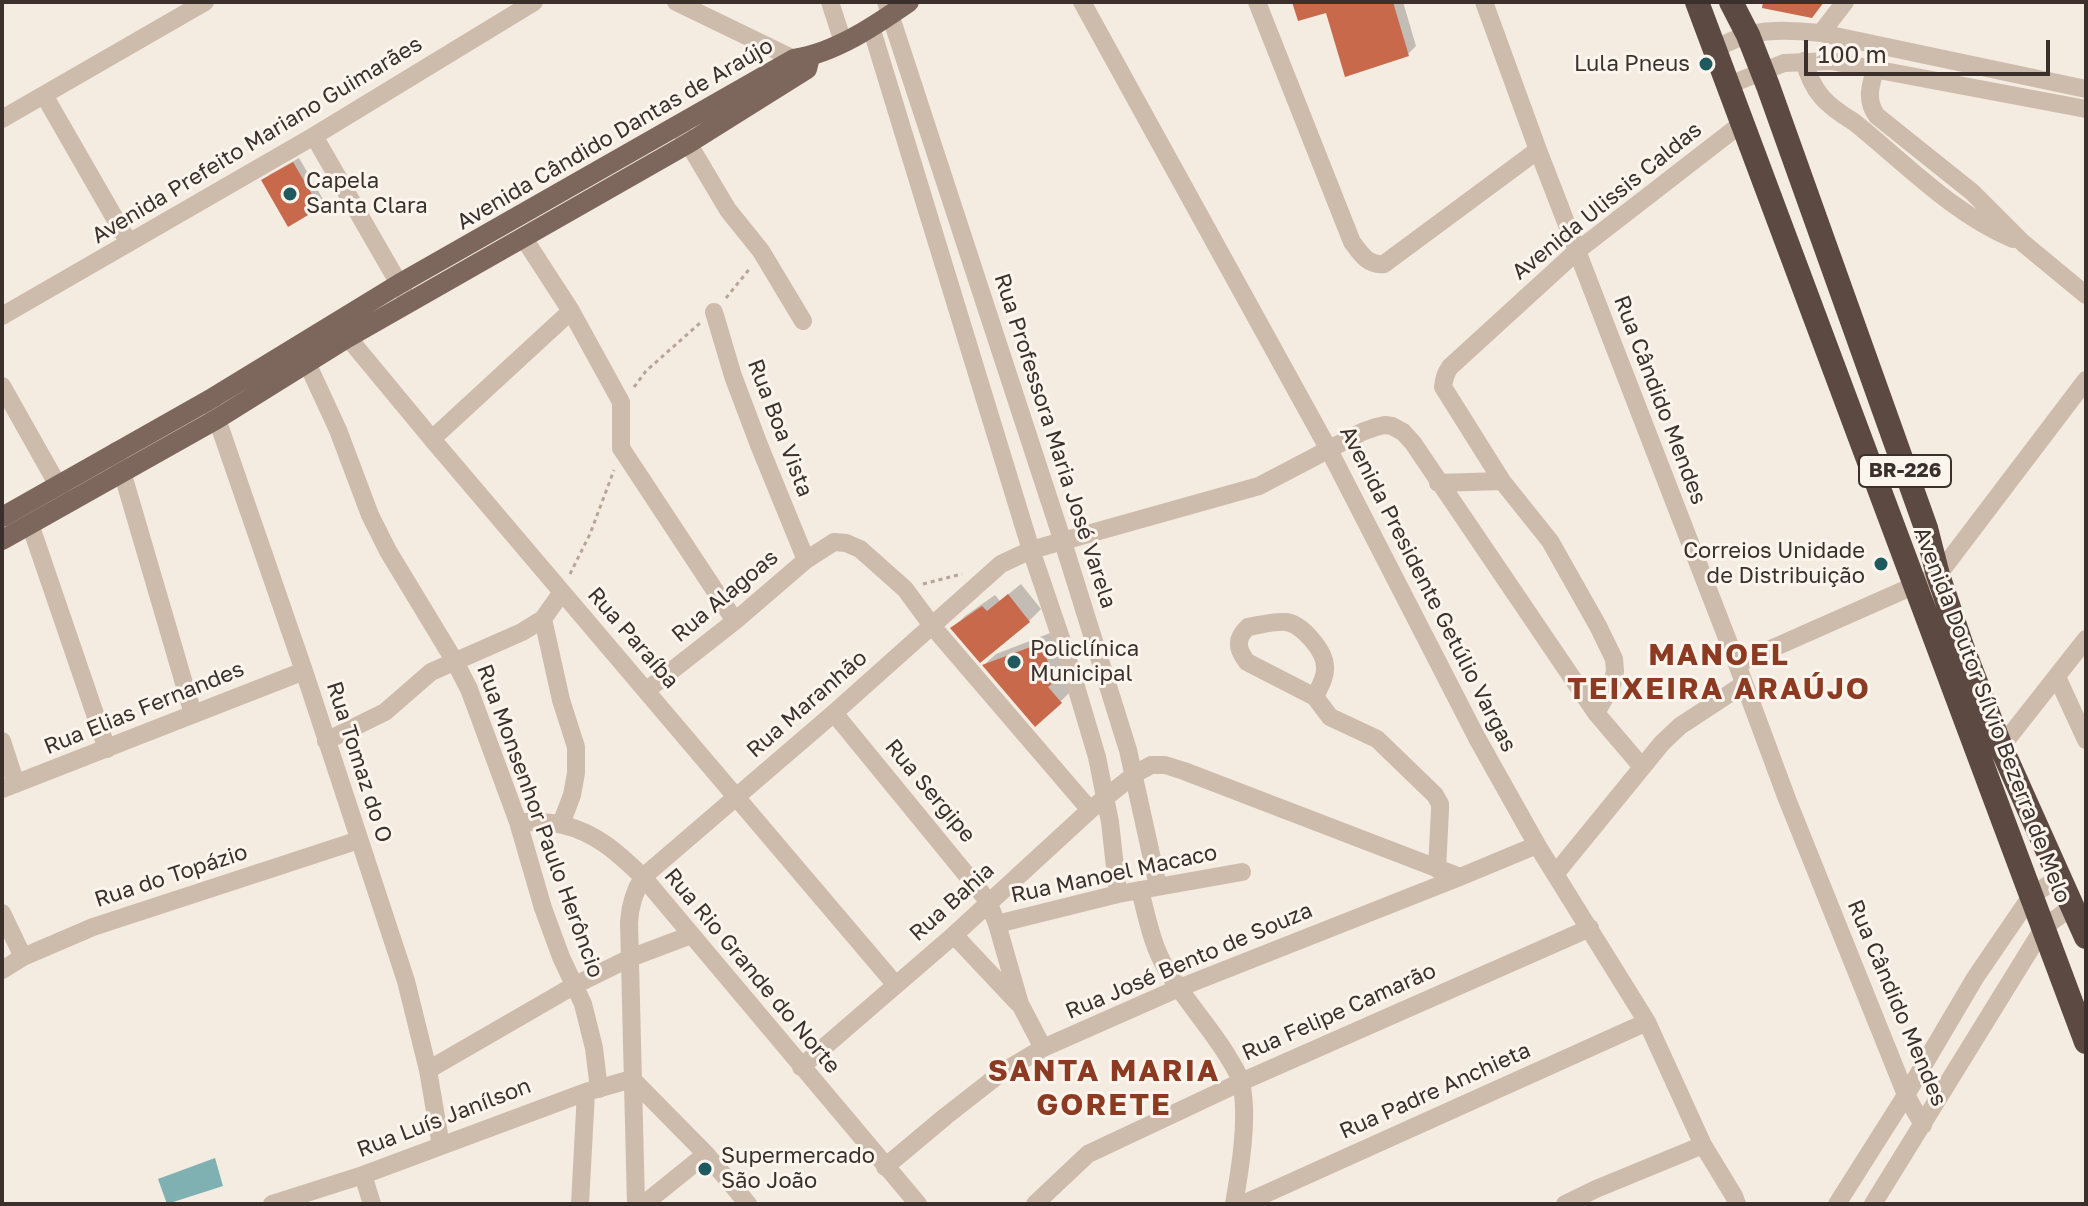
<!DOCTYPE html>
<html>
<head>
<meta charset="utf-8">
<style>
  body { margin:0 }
  #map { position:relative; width:2088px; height:1206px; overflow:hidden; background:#f4ebe1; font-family:"Golos Text",sans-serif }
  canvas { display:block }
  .frame { position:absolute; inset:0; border:4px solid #3b302b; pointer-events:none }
  .scale { position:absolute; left:1804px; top:40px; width:246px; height:36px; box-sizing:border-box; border:4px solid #3b302b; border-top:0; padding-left:10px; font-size:24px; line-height:28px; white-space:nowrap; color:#3b302b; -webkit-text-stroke:6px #fbf5ee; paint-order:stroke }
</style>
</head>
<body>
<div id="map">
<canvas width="2088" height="1206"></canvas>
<div class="frame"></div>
<div class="scale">100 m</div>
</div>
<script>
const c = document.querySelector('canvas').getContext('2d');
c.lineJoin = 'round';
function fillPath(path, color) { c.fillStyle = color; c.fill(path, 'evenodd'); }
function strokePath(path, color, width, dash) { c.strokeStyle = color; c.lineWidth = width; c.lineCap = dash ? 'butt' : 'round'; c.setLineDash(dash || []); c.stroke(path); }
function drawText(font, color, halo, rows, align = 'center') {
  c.font = font + ' "Golos Text",sans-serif'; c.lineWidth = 6; c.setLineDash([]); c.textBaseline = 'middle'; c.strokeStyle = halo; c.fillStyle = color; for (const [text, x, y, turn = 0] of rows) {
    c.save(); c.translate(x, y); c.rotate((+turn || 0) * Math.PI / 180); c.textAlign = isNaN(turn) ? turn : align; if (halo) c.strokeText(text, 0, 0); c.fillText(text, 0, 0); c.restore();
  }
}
const water = new Path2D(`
  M 215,1158 L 223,1186 L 167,1204 L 158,1179 Z`);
const shadow = new Path2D(`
  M 1294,2 L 1403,2 L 1416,46 L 1408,54 L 1327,10 Z
  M 299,158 L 324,201 L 318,206 L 264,181 L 269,175 Z
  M 1021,584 L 1041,609 L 1029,621 L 953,628 L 965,616 L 995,595 L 1000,601 Z
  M 1053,632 L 1066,667 L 1059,674 L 1072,690 L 1060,702 L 984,665 L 996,654 Z`);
const building = new Path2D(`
  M 1292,2 L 1393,2 L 1409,56 L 1345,77 L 1326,13 L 1298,21 Z
  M 1763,2 L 1824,2 L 1812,18 L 1762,8 Z
  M 293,162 L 320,208 L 288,227 L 261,180 Z
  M 1008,594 L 1030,622 L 980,663 L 950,628 L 982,606 L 987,611 Z
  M 1041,643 L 1055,681 L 1048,687 L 1062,703 L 1035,727 L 982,665 Z`);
const path = new Path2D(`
  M 726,298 L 751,267
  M 634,387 L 646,371 L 700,323
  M 570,574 L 590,534 L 614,470
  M 923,584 L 962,574`);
const minor = new Path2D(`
  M 676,2 L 794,59 L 802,65
  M 830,2 L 843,42
  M 886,2 L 1063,542 L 1128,750 L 1158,886
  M 1082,2 L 1329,450 L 1477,738 L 1537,845 L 1647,1022 L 1703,1145 L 1734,1196 L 1737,1204
  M 1257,2 L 1352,242 C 1360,253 1368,266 1384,264 L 1538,150
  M 1484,2 L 1538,150 L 1737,664 L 1787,799 L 1906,1095 L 1923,1125
  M 871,27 L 1031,550 L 1066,653 L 1097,757 L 1110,822 L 1118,894
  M 1821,33 L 1845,2
  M 1715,48 C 1726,44 1738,37 1751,34 C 1774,29 1798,31 1821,33 L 2086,89
  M 1879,58 C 1873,78 1863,98 1877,116 L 1972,192 L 2023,243 L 2086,295
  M 1804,61 C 1813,93 1826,105 1854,122 C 1905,163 1952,213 2013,239
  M 1729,85 L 1784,63 L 1831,61 L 2086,109
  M 44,95 L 129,243
  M 2,119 L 205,2
  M 681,131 L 728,210 L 761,251 L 803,321
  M 314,136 L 406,296
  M 523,237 L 571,311 L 621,402 L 621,448 L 735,621
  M 714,312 L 733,376 L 759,445 L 806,560
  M 2,316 L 314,136 L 534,2
  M 340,328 L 432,439 L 895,984
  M 308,365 L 338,430 L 370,515 L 388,551 L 454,660 L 469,689 L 518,822 L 543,908 L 561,957 L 583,1004 L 594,1048 L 599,1089
  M 2,386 L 64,496
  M 209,400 L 217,419 L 304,671 L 406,981 L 428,1070 L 441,1146
  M 432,439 L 571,311
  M 116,451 L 193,714
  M 1438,483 L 1502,481
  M 30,524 L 107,749
  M 543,619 L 561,700 L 576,747 L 576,773 L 572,795 L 561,824
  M 1737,664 L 1938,575 L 2086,380
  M 2057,677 L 2086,740
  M 647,690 L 735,621 L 806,560 L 834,542 L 846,543 L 860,549 L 905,589 L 933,627 L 1090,810
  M 1315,697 C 1319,688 1326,677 1325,667 C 1325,651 1302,624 1286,622 C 1274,621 1260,625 1248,627 C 1235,639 1237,649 1247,662 L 1315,697 L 1330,717 L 1377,739 L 1435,795 L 1440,804 L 1440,810 L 1437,869
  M 834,713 L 988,901 L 997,924 L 1020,1004 L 1043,1048
  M 1596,713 L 1612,685 L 1615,671 L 1614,659 L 1598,626 L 1550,541 L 1502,481 L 1443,387 C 1444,379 1445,374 1450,367 L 1577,251 L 1741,124
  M 2,741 L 16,784
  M 326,741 L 385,712 L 431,672 L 522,632 L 543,619 L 562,592
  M 1992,751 L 2001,747 L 2086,639
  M 2,789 L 304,671
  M 518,822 C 532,822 549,821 563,825 C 597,833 619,854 643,877 L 918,1204
  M 1556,873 L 1662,743 L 1680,726 L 1744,684
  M 1140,890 C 1147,917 1152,946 1167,970 C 1185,1000 1209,1026 1227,1055 C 1232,1064 1239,1073 1241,1083 C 1249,1116 1240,1170 1234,1204
  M 2,913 L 23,957
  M 997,924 L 1118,894 L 1242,872
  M 954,935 L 1018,1003
  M 2,970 L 23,957 L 93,927 L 359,840
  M 801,1067 L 954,935 L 1090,810 L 1135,774 L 1151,765 L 1165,765 L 1184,771 L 1460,877
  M 428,1070 L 575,985 L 630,958 L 691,935
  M 885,1167 L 946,1116 L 1001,1073 L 1043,1048 L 1179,988 L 1460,877 L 1537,845
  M 363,1175 L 372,1204
  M 272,1204 L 363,1175 L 586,1092 L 632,1079 L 706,1154 L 748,1204
  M 580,1204 L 586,1092
  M 636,1204 L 629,922 C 630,905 634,892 643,877 L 834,713 L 1001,564 L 1031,550 L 1259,486 L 1362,432 L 1376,427 L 1385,425 L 1392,426 L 1403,432 L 1413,443 L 1596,713 L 1642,767
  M 644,1204 L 706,1154
  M 1035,1204 L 1088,1154 L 1241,1082 L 1590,928
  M 1243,1204 L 1647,1022
  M 1565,1204 L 1596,1189 L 1703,1145
  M 1837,1204 L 1906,1095 L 1975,978 L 2031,896 L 2060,877
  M 1873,1204 L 2044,927 L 2072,907`);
const major = new Path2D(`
  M 2,517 L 209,400 L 399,284 L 794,59 C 835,53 876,25 909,2
  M 2,540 L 217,419 L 347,338 L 689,143 L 807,69 L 810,57`);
const highway = new Path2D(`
  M 1697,2 L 2086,1042
  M 1731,2 L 1748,35 L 1768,86 L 1926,528 L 1938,575 L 1962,646 L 2001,747 L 2086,937`);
const markers = [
  [1706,64,8,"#1f5a5e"],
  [290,194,8,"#1f5a5e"],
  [1881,564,8,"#1f5a5e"],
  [1014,662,8,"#1f5a5e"],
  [705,1169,8,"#1f5a5e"]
];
const shields = [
  [1905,471,92]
];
const shieldNames = [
  ["BR-226",1905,471]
];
const poiNames = [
  ["Lula Pneus",1690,64,"right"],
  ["Capela",306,181],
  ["Santa Clara",306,206],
  ["Correios Unidade",1865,551,"right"],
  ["de Distribuição",1865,576,"right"],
  ["Policlínica",1030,649],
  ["Municipal",1030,674],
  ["Supermercado",721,1156],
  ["São João",721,1181]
];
const streetNames = [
  ["Avenida Cândido Dantas de Araújo",615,134,-30],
  ["Avenida Prefeito Mariano Guimarães",257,140,-31],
  ["Avenida Ulissis Caldas",1607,201,-39],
  ["Rua Cândido Mendes",1660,400,69],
  ["Rua Boa Vista",780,428,69],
  ["Rua Professora Maria José Varela",1055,441,72],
  ["Avenida Presidente Getúlio Vargas",1428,589,63],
  ["Rua Alagoas",725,596,-40],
  ["Rua Paraíba",633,638,49],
  ["Rua Maranhão",807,704,-41],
  ["Rua Elias Fernandes",144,708,-22],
  ["Avenida Doutor Sílvio Bezerra de Melo",1992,715,69],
  ["Rua Tomaz do O",359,762,72],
  ["Rua Sergipe",930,791,50],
  ["Rua Monsenhor Paulo Herôncio",540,821,70],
  ["Rua Manoel Macaco",1114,874,-12],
  ["Rua do Topázio",171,876,-18],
  ["Rua Bahia",952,902,-42],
  ["Rua José Bento de Souza",1189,961,-23],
  ["Rua Rio Grande do Norte",752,971,50],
  ["Rua Cândido Mendes",1897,1003,67],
  ["Rua Felipe Camarão",1339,1012,-24],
  ["Rua Padre Anchieta",1435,1091,-24],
  ["Rua Luís Janílson",444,1118,-21]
];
const districtNames = [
  ["MANOEL",1719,655],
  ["TEIXEIRA ARAÚJO",1719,689],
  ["SANTA MARIA",1104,1071],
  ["GORETE",1104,1105]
];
fillPath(water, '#7fb0b2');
fillPath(shadow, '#0003');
fillPath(building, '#c8694b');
strokePath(path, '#b9a596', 3, [4, 4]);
strokePath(minor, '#cdbbac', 18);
strokePath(major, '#7d675c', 20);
strokePath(highway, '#5c4a42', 24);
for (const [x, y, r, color] of markers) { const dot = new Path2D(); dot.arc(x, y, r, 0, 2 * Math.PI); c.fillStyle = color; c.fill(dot); strokePath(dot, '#fbf5ee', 3); }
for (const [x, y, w] of shields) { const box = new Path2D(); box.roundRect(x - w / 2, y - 16, w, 32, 6); c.fillStyle = '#fbf5ee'; c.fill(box); strokePath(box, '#3b302b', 2); }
drawText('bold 20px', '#3b302b', null, shieldNames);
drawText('22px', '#3b302b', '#fbf5ee', poiNames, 'left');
drawText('22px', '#3b302b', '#fbf5ee', streetNames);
c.letterSpacing = '2px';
drawText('bold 30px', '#8c3b22', '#fbf5ee', districtNames);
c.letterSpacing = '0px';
</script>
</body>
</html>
